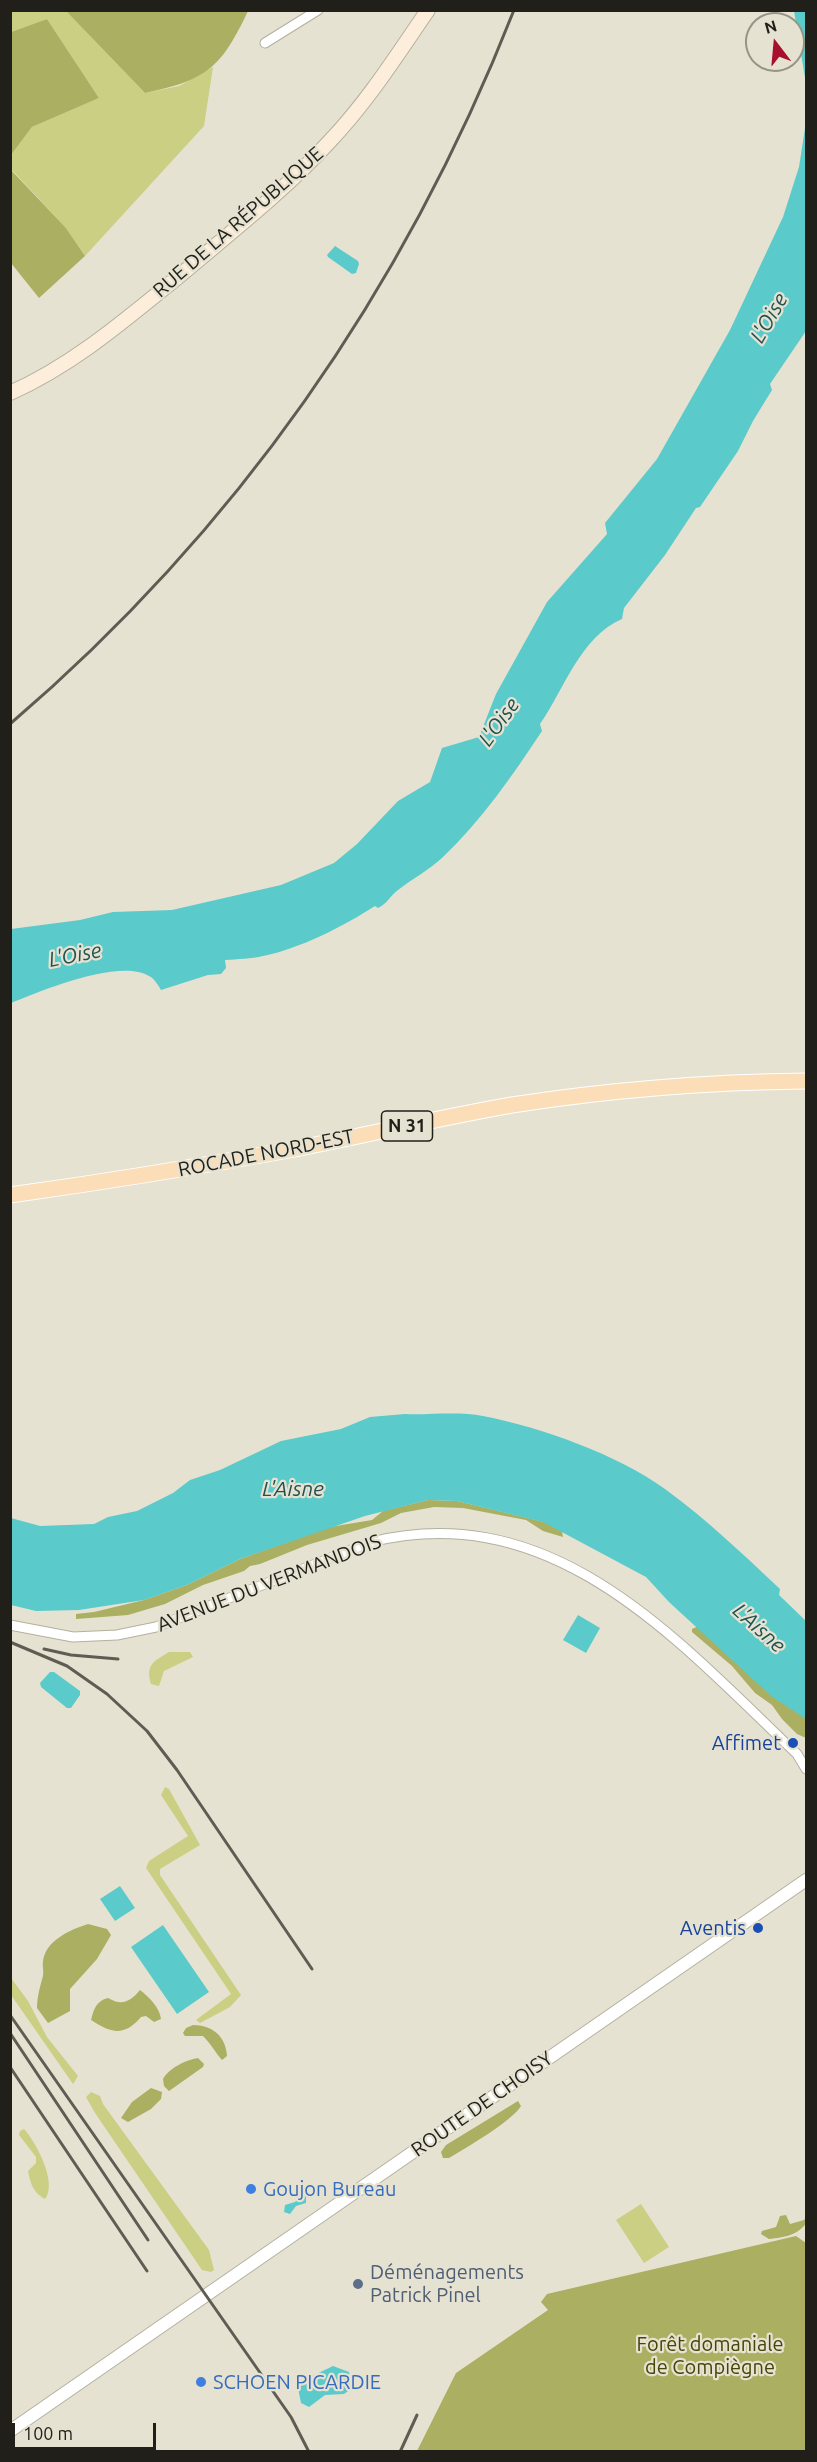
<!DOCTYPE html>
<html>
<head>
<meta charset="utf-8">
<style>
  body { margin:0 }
  #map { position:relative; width:817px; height:2462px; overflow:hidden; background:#e6e2d1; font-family:Ubuntu,sans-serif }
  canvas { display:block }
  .frame { position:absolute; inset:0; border:12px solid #201f19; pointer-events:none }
  .north { position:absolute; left:745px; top:12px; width:60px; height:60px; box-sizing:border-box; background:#e6e2d1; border:2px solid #979487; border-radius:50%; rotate:344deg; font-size:16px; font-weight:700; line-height:24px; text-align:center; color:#201f19 }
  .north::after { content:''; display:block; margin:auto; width:21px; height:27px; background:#a70f2d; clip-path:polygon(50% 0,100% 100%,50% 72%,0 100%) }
  .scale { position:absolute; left:12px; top:2423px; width:144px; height:27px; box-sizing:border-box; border:3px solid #201f19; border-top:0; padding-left:8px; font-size:18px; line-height:21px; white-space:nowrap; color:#201f19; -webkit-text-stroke:4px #e6e2d1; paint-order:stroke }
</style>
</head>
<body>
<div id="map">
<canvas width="817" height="2462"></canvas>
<div class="frame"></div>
<div class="north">N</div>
<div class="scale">100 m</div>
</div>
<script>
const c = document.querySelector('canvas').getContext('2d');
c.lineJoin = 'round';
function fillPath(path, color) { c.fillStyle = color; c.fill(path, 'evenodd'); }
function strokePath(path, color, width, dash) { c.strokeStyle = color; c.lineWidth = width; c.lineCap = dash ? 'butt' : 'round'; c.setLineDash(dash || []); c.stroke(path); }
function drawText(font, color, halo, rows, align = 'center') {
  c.font = font + ' Ubuntu,sans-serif'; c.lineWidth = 4.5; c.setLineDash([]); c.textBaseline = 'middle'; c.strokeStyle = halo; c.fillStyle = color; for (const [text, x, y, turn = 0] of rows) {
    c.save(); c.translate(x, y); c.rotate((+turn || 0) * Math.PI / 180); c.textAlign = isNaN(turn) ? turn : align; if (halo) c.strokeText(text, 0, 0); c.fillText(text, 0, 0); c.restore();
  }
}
const green = new Path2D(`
  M 11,11 L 66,11 L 145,93 L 179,86 L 213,67 L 204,126 L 85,256 L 66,228 L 11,169 L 11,155 L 32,127 L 99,98 L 47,19 L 11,32 Z
  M 169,1652 L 190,1652 L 193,1657 L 164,1671 L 159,1686 L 151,1684 C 145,1665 154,1661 169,1652 Z
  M 165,1787 L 169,1789 L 200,1845 L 160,1869 L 160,1875 L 241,1995 L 230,2007 L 200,2023 L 196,2020 L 231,1994 L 146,1868 L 149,1861 L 188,1836 L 161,1795 Z
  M 11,1978 L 28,2001 L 47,2037 L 78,2076 L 73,2084 L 11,1995 Z
  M 91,2092 L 100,2096 L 103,2104 L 209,2250 L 214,2270 L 211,2272 L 202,2270 L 95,2113 L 86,2097 Z
  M 24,2129 C 36,2142 58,2183 45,2199 C 33,2192 31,2185 28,2171 L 36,2163 L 36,2157 L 19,2135 L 20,2131 Z
  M 641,2204 L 669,2247 L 644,2263 L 616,2220 Z`);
const forest = new Path2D(`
  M 66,11 L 248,11 C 221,68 207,80 145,93 Z
  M 47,19 L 99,98 L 32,127 L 11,155 L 11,32 Z
  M 10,169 L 66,228 L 85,256 L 39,298 L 11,263 Z
  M 428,1500 L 457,1501 L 561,1526 L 563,1537 L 543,1531 L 526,1520 L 463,1508 L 434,1507 L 401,1513 L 381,1523 L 307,1545 L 260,1564 L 250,1566 L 244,1571 L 203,1585 L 165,1604 L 128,1615 L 76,1619 L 76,1614 L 94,1612 L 144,1600 L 187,1585 L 240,1559 L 330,1527 L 372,1520 L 383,1511 Z
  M 701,1625 L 806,1712 L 806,1738 L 797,1734 L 782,1719 L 772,1705 L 755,1693 L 732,1666 L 692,1632 L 692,1629 Z
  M 88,1924 L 107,1929 L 111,1935 L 97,1959 L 70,1989 L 70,2011 L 48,2023 L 37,2008 C 37,1997 40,1987 43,1976 C 44,1971 42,1966 43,1961 C 46,1940 70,1930 88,1924 Z
  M 140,1990 C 149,1997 160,2008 161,2019 L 154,2022 L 146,2016 L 141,2017 C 124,2037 111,2033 91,2020 C 94,2009 96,2001 108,1998 C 122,2006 130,2002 140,1990 Z
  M 193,2025 C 212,2025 226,2036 227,2056 L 222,2060 C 215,2052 211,2044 203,2036 L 185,2036 L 183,2033 L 186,2028 Z
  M 198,2058 L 204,2064 L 203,2067 L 169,2091 L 164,2086 L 163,2079 C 169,2068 186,2060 198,2058 Z
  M 151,2088 L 162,2092 L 161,2099 L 151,2109 L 128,2122 L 121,2118 L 132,2102 Z
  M 518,2101 L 521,2106 C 512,2121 466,2148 449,2158 L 443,2158 L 441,2152 L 446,2145 Z
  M 786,2215 L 790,2224 L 804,2220 L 806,2217 L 806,2224 C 795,2236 785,2237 769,2239 L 761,2234 L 762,2231 L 776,2227 L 780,2216 Z
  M 796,2236 L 806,2243 L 806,2451 L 417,2451 L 456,2373 L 548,2310 L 541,2302 L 547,2294 Z`);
const water = new Path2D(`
  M 794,11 L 806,11 L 806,84 Z
  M 806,94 L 806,331 L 770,384 L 772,390 L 753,421 L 738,451 L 700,507 L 696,508 L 665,555 L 624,608 L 622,619 C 580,637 564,690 540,724 L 542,731 C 513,775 481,821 442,858 C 429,870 412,879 398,890 C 390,896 387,904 378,908 L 375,906 C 344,926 299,949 263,956 C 251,959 238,959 225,960 L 226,968 L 221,974 L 208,975 L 161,990 C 158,985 154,978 149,976 C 119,958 41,991 11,1003 L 11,929 L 80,920 L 113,912 L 172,910 L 281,885 L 334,863 L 357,844 L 398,801 L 430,782 L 442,748 L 479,737 L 496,694 L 547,602 L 607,534 L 605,523 L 657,459 L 730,330 L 783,217 L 799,167 L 805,128 Z
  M 335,246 L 358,261 L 359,264 L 356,273 L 352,274 L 328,257 L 327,255 Z
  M 405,1414 C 430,1415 459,1411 483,1416 C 541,1427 618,1455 665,1489 C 706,1519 743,1554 780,1589 L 779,1595 L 806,1621 L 806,1719 L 771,1696 L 669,1602 L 646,1577 L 543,1522 L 457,1501 L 428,1500 L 365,1516 L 240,1559 L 187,1585 L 144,1600 L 79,1610 L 36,1611 L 11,1605 L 11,1518 L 40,1526 L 94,1524 L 108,1517 L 137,1511 L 173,1493 L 190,1480 L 220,1470 L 281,1441 L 341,1429 L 370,1417 Z
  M 578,1615 L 600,1628 L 586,1653 L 563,1640 Z
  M 50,1672 L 54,1672 L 80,1691 L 80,1695 L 71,1708 L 67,1708 L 41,1687 L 40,1683 Z
  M 120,1886 L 135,1908 L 115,1921 L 100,1899 Z
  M 163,1925 L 209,1992 L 177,2014 L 131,1947 Z
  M 301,2195 L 306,2196 L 306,2203 L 296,2206 L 290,2214 L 284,2212 L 285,2205 L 295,2202 Z
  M 333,2366 L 349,2372 L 351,2389 L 344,2394 L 325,2395 L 309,2407 L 301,2403 L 298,2388 L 304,2380 Z`);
const minor = new Path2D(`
  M 265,43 L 318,10
  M 10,1625 L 73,1637 L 117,1635 L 156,1627 L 371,1542 C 554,1497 677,1640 797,1754 L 806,1769`);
const tertiary = new Path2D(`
  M 10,2431 L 806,1880`);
const secondary = new Path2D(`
  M 10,393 C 73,365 125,320 178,277 C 230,233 284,191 330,141 C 368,101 397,55 428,10`);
const primary = new Path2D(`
  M 10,1195 C 104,1182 196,1167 289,1150 C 363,1136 437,1118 512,1105 C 609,1090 708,1082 806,1081`);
const rail = new Path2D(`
  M 10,724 C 239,528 404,290 514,10
  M 10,1642 L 67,1666 L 107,1694 L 147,1731 L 177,1770 L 312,1969
  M 44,1649 L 71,1655 L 118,1659
  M 10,2015 L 291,2417 L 309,2452
  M 10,2033 L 148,2240
  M 10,2067 L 147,2271
  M 400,2452 L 417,2415`);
const markers = [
  [793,1743,6,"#1a4fb4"],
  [758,1928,6,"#1a4fb4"],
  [251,2189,6,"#3f7fe0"],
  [358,2284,6,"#5c6f8a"],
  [201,2382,6,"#3f7fe0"]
];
const shields = [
  [407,1126,51]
];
const shieldNames = [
  ["N 31",407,1126]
];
const streetNames = [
  ["RUE DE LA RÉPUBLIQUE",238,222,-41],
  ["ROCADE NORD-EST",266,1153,-11],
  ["AVENUE DU VERMANDOIS",269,1583,-21],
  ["ROUTE DE CHOISY",482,2104,-35]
];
const transitNames = [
  ["Affimet",781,1743],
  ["Aventis",746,1928]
];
const shopNames = [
  ["Goujon Bureau",263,2189],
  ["SCHOEN PICARDIE",213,2382]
];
const serviceNames = [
  ["Déménagements",370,2272],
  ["Patrick Pinel",370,2295]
];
const parkNames = [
  ["Forêt domaniale",710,2344],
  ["de Compiègne",710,2367]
];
const waterNames = [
  ["L'Oise",769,318,-60],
  ["L'Oise",499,722,-54],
  ["L'Oise",75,955,-11],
  ["L'Aisne",293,1489],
  ["L'Aisne",759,1628,42]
];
fillPath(green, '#cbcf83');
fillPath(forest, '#abaf61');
fillPath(water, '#5bcaca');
strokePath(minor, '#b3b09f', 11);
strokePath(tertiary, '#b3b09f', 14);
strokePath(secondary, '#b3b09f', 16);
strokePath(primary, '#fff', 17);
strokePath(minor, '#fff', 9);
strokePath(tertiary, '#fff', 12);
strokePath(secondary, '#fdeedb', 14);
strokePath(primary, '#fbdeb7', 15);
strokePath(rail, '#5f5d53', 3);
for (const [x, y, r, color] of markers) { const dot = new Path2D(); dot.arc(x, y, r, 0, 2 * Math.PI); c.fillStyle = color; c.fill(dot); strokePath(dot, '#e6e2d1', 2); }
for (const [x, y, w] of shields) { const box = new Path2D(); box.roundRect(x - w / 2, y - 15, w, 30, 4.5); c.fillStyle = '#e6e2d1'; c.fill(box); strokePath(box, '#201f19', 1.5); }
drawText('bold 18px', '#201f19', null, shieldNames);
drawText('20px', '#201f19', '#e6e2d1', streetNames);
drawText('20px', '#164399', '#e6e2d1', transitNames, 'right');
drawText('20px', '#366cbe', '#e6e2d1', shopNames, 'left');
drawText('20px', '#4e5e75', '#e6e2d1', serviceNames, 'left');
drawText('20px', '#444508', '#e6e2d1', parkNames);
drawText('italic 21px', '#215151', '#e6e2d1', waterNames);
</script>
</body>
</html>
